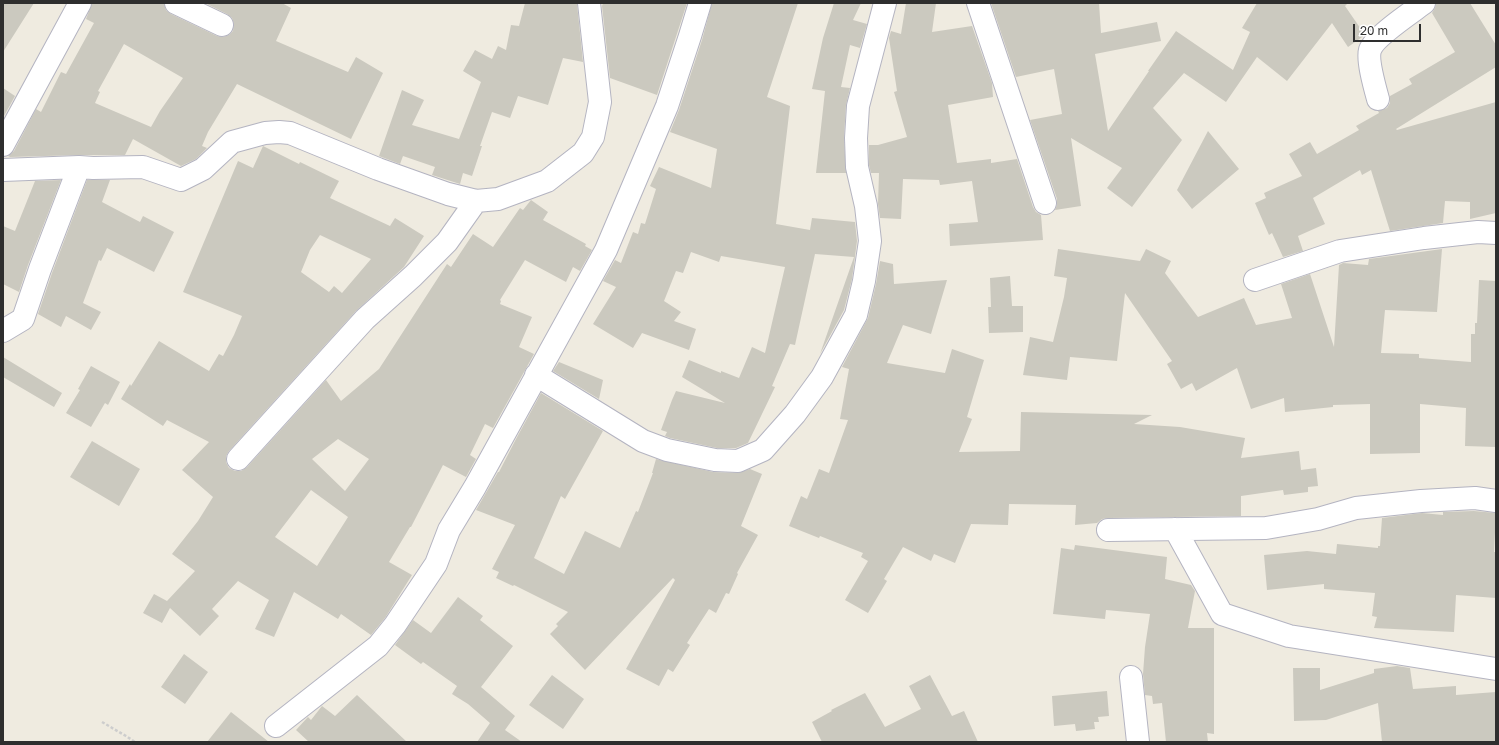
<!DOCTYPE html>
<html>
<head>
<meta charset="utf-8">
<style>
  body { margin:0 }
  #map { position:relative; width:1499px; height:745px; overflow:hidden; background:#efebe0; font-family:"Golos Text",sans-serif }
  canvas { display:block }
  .frame { position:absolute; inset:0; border:4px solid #2e2e2e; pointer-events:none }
  .scale { position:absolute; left:1353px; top:24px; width:68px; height:18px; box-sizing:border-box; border:2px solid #2e2e2e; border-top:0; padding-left:5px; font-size:12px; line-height:14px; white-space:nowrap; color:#2e2e2e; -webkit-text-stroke:3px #fff; paint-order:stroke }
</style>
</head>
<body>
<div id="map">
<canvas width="1499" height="745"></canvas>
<div class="frame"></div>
<div class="scale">20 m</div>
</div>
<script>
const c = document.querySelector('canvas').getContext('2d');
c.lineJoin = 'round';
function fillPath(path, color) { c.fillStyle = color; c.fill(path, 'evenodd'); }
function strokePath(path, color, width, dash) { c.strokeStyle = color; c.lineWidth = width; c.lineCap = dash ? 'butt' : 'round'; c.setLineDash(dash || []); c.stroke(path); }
const building = new Path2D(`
  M 3,3 L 34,3 L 3,52 Z
  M 92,3 L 164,3 L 166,10 L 171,14 L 217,36 L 223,37 L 229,35 L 233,31 L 234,24 L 232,18 L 227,14 L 205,3 L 282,3 L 291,8 L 276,41 L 348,72 L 356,57 L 383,73 L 351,139 L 237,84 L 208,132 L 202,146 L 207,148 L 196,159 L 181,166 L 133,139 L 125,155 L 79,155 L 10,157 L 8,156 L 14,151 L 36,109 L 41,112 L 61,72 L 66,74 L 94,23 L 86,19 ZM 124,44 L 183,78 L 160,111 L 151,127 L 95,103 L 100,92 L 98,91 Z
  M 525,3 L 571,3 L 577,4 L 583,62 L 563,58 L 548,105 L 518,96 L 510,118 L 492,112 L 480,146 L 482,146 L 472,176 L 463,173 L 460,184 L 432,175 L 435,167 L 403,156 L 400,164 L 379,156 L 402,90 L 424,100 L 412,125 L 459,139 L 481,82 L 463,71 L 475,50 L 492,59 L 498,46 L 506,50 L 511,25 L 519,26 Z
  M 603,3 L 687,3 L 657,95 L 610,78 L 602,6 Z
  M 712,3 L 798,3 L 767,97 L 790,106 L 776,224 L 810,230 L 812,218 L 855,222 L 857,241 L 852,279 L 844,310 L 820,354 L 854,257 L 815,254 L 795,345 L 790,344 L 772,386 L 775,387 L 748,443 L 736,448 L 717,448 L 670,438 L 665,436 L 667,432 L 661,430 L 672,400 L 676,391 L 725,403 L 682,377 L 689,360 L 721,373 L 721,371 L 739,378 L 752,347 L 765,353 L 785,267 L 721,256 L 719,262 L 691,252 L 683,273 L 676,271 L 664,301 L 681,312 L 674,321 L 696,329 L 689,350 L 642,333 L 633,348 L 593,324 L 616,287 L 603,281 L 615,260 L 621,263 L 633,232 L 638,234 L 641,223 L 645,224 L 656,189 L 650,186 L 659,167 L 711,188 L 717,149 L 670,132 L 679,110 L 702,40 Z
  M 834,3 L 861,3 L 853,20 L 867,24 L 860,48 L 850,45 L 841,87 L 850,88 L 846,105 L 844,137 L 846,173 L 816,173 L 825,91 L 812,89 L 823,38 Z
  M 906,3 L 936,3 L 932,32 L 972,26 L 992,83 L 993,97 L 948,105 L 957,163 L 991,159 L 991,163 L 1017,159 L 1033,207 L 1036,212 L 1041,215 L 1043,240 L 950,246 L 949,224 L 978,222 L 972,181 L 940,185 L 939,180 L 903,179 L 901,219 L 880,218 L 878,204 L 879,173 L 871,173 L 869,165 L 869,145 L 878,145 L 907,137 L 894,92 L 897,91 L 889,38 L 891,31 L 901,34 Z
  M 991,3 L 1099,3 L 1101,33 L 1157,22 L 1161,41 L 1095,54 L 1108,131 L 1149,71 L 1148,71 L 1176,31 L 1233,70 L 1250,32 L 1242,28 L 1257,3 L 1348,3 L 1345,6 L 1365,35 L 1348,47 L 1332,23 L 1287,81 L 1257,57 L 1226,102 L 1184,73 L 1153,108 L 1182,140 L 1132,207 L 1107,188 L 1122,168 L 1071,138 L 1081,206 L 1055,210 L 1057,205 L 1057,199 L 1030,120 L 1062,114 L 1054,69 L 1016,77 Z
  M 1436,3 L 1470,3 L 1496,45 L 1496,67 L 1396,129 L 1397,130 L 1496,102 L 1496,213 L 1470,219 L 1470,202 L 1445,201 L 1443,223 L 1390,231 L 1371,170 L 1362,175 L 1360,170 L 1313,198 L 1325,224 L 1298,236 L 1303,251 L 1283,257 L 1272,233 L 1269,235 L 1255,203 L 1266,198 L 1264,193 L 1302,176 L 1289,154 L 1310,142 L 1317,154 L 1359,130 L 1356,126 L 1379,113 L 1378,111 L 1387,108 L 1390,103 L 1390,96 L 1412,84 L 1409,79 L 1455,52 L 1432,13 L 1435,8 Z
  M 3,88 L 15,96 L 4,116 L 3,115 Z
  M 1208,131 L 1239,169 L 1192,209 L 1177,190 Z
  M 263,146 L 299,164 L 300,162 L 339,181 L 330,198 L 390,226 L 395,218 L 424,236 L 404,267 L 356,311 L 229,451 L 226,456 L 226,462 L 229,468 L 235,471 L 241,471 L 247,467 L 326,380 L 341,401 L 379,369 L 447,264 L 451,267 L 473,234 L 493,247 L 520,208 L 523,210 L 531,200 L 548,212 L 543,220 L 586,244 L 585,246 L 592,250 L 580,271 L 573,267 L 566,282 L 525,260 L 500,300 L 501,301 L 500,304 L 532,317 L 519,347 L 534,354 L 493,428 L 485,424 L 470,455 L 476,459 L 466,477 L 443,465 L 411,527 L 410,527 L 389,562 L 412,575 L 385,618 L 371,635 L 341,614 L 338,619 L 294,592 L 274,637 L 255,629 L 269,600 L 238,581 L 212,609 L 219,616 L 200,636 L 170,608 L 162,623 L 143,613 L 154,594 L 167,601 L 195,571 L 172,554 L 198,521 L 213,497 L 182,470 L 209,442 L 167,420 L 163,426 L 121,399 L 130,384 L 131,386 L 159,341 L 209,371 L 219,354 L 223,356 L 234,335 L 242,316 L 183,292 L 238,161 L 253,168 ZM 320,235 L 371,259 L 342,293 L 334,286 L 329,292 L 301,272 L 310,250 ZM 338,439 L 369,459 L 345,491 L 312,459 ZM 311,490 L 348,517 L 317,566 L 275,537 Z
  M 61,180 L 28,265 L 19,292 L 3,284 L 3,226 L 15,231 L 35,181 Z
  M 87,180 L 110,180 L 102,202 L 140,222 L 143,216 L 174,232 L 154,272 L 107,248 L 101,261 L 99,260 L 83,303 L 101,312 L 91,330 L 66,316 L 61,327 L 38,314 L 52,273 Z
  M 1058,249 L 1140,261 L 1146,249 L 1171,261 L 1165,273 L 1198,317 L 1244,298 L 1256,325 L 1292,318 L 1281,284 L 1310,274 L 1334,347 L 1339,265 L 1343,263 L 1368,265 L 1369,259 L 1442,249 L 1437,312 L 1385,310 L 1381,353 L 1419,354 L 1419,358 L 1471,362 L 1471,334 L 1475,334 L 1475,323 L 1477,323 L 1479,280 L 1496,281 L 1496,447 L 1465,446 L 1466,408 L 1420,404 L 1420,453 L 1370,454 L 1370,404 L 1333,405 L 1333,407 L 1285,412 L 1284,398 L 1251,409 L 1237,368 L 1196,391 L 1192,383 L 1181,389 L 1167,364 L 1172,361 L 1125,293 L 1117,361 L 1070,357 L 1067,380 L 1023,375 L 1030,337 L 1053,342 L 1064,297 L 1067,278 L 1054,276 Z
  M 880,261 L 893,264 L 894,284 L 947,280 L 931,334 L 903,325 L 887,363 L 945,373 L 952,349 L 984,360 L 967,417 L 972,419 L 959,452 L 1020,451 L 1021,412 L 1152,415 L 1134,424 L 1180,427 L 1245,438 L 1241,458 L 1299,451 L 1301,470 L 1316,468 L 1318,486 L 1308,487 L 1308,492 L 1284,495 L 1283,490 L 1241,496 L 1241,516 L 1108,518 L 1102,519 L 1097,523 L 1075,525 L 1076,505 L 1009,504 L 1008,525 L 971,524 L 955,563 L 934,554 L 931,561 L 903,547 L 884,579 L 887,581 L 868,613 L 845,600 L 868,561 L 861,557 L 863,553 L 820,536 L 819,538 L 789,526 L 801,496 L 807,499 L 819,469 L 829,473 L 848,420 L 840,419 L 849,369 L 842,367 L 868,318 L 876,284 Z
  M 1010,276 L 1012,306 L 1023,306 L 1023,332 L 989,333 L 988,307 L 991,307 L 990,278 Z
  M 3,357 L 62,393 L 54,407 L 3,377 Z
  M 559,362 L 603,380 L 599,399 L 553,371 Z
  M 91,366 L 120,382 L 108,405 L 105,403 L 91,427 L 66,413 L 80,390 L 78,389 Z
  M 541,393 L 603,431 L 565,499 L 561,496 L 534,558 L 564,574 L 585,531 L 620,548 L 636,511 L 638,512 L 653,473 L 652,473 L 656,459 L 713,472 L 737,473 L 750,469 L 762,474 L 741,526 L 758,535 L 737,573 L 738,574 L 729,594 L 726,593 L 716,613 L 709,609 L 687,643 L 690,645 L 673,672 L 668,669 L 659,686 L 626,669 L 675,580 L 673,578 L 585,670 L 550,634 L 558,626 L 556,624 L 568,612 L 514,585 L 513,586 L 496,578 L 499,572 L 492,569 L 515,525 L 476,510 L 498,472 L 499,472 L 516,439 Z
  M 92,441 L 140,469 L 119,506 L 70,477 Z
  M 1474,511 L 1496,513 L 1494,552 L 1496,552 L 1496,598 L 1456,595 L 1454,632 L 1374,628 L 1377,617 L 1372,616 L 1375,593 L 1324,589 L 1324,584 L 1267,590 L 1264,555 L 1307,551 L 1336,554 L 1337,544 L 1378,548 L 1378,546 L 1380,546 L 1382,518 L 1422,513 L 1443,515 L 1443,512 Z
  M 1075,545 L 1167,557 L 1165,579 L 1191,585 L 1195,591 L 1188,628 L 1214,628 L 1214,734 L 1207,733 L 1208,742 L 1166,742 L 1162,703 L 1153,704 L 1152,696 L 1145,695 L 1143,674 L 1145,647 L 1150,614 L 1106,610 L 1105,619 L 1053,614 L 1061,548 L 1074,550 Z
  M 458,597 L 483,616 L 480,620 L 513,646 L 481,687 L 515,716 L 505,730 L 522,742 L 477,742 L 490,723 L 468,704 L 452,694 L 457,686 L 423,662 L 421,664 L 395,645 L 413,620 L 431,633 Z
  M 184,654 L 208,672 L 185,704 L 161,687 Z
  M 1397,666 L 1410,668 L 1413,689 L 1456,686 L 1456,695 L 1496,692 L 1496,742 L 1382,742 L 1378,703 L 1326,720 L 1294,721 L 1293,668 L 1320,668 L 1320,690 L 1374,673 L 1374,669 Z
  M 552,675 L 584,699 L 563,729 L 529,705 Z
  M 930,675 L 952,716 L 964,711 L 978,742 L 822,742 L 812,722 L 832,711 L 831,710 L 865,693 L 885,727 L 921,709 L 909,686 Z
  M 1107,691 L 1109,716 L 1098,717 L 1099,722 L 1094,722 L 1095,729 L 1076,731 L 1075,724 L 1054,726 L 1052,696 Z
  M 357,695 L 407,742 L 309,742 L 296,730 L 308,717 L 311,720 L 322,706 L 335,716 Z
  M 231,712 L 269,742 L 207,742 Z`);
const path = new Path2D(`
  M 102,722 L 126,736 L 135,742`);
const minor = new Path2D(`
  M 176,3 L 222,25
  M 978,3 L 1045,203
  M 1378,99 C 1375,88 1367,60 1370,50 C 1374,37 1412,12 1424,3
  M 3,145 L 80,3
  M 3,170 L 79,167 L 93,168 L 143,167 L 181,180 L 203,169 L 232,142 L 265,133 L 279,132 L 290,133 L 378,169 L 448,194 L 476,201 L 498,199 L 547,181 L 583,153 L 593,137 L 600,102 L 589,3
  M 1255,280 L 1340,251 L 1424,238 L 1478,232 L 1496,233
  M 3,331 L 23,319 L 40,269 L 79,167
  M 536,375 L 643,441 L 667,450 L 715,460 L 738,461 L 763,450 L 795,414 L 822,377 L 856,315 L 864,281 L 870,241 L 866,206 L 857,167 L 856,138 L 858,106 L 885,3
  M 238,459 L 365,319 L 413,276 L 447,242 L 476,201
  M 1175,529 L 1222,614 L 1289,636 L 1496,669
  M 1108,530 L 1266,528 L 1318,519 L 1356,508 L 1421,501 L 1475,498 L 1496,501
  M 1131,677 L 1138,742
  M 276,726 L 378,646 L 395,625 L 436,564 L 449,530 L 475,487 L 606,250 L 667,106 L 690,36 L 700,3`);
fillPath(building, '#cbc9bf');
strokePath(minor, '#b4b4c1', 24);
strokePath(path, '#cdcdcd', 2.5, [3, 2]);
strokePath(minor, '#fff', 22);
</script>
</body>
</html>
